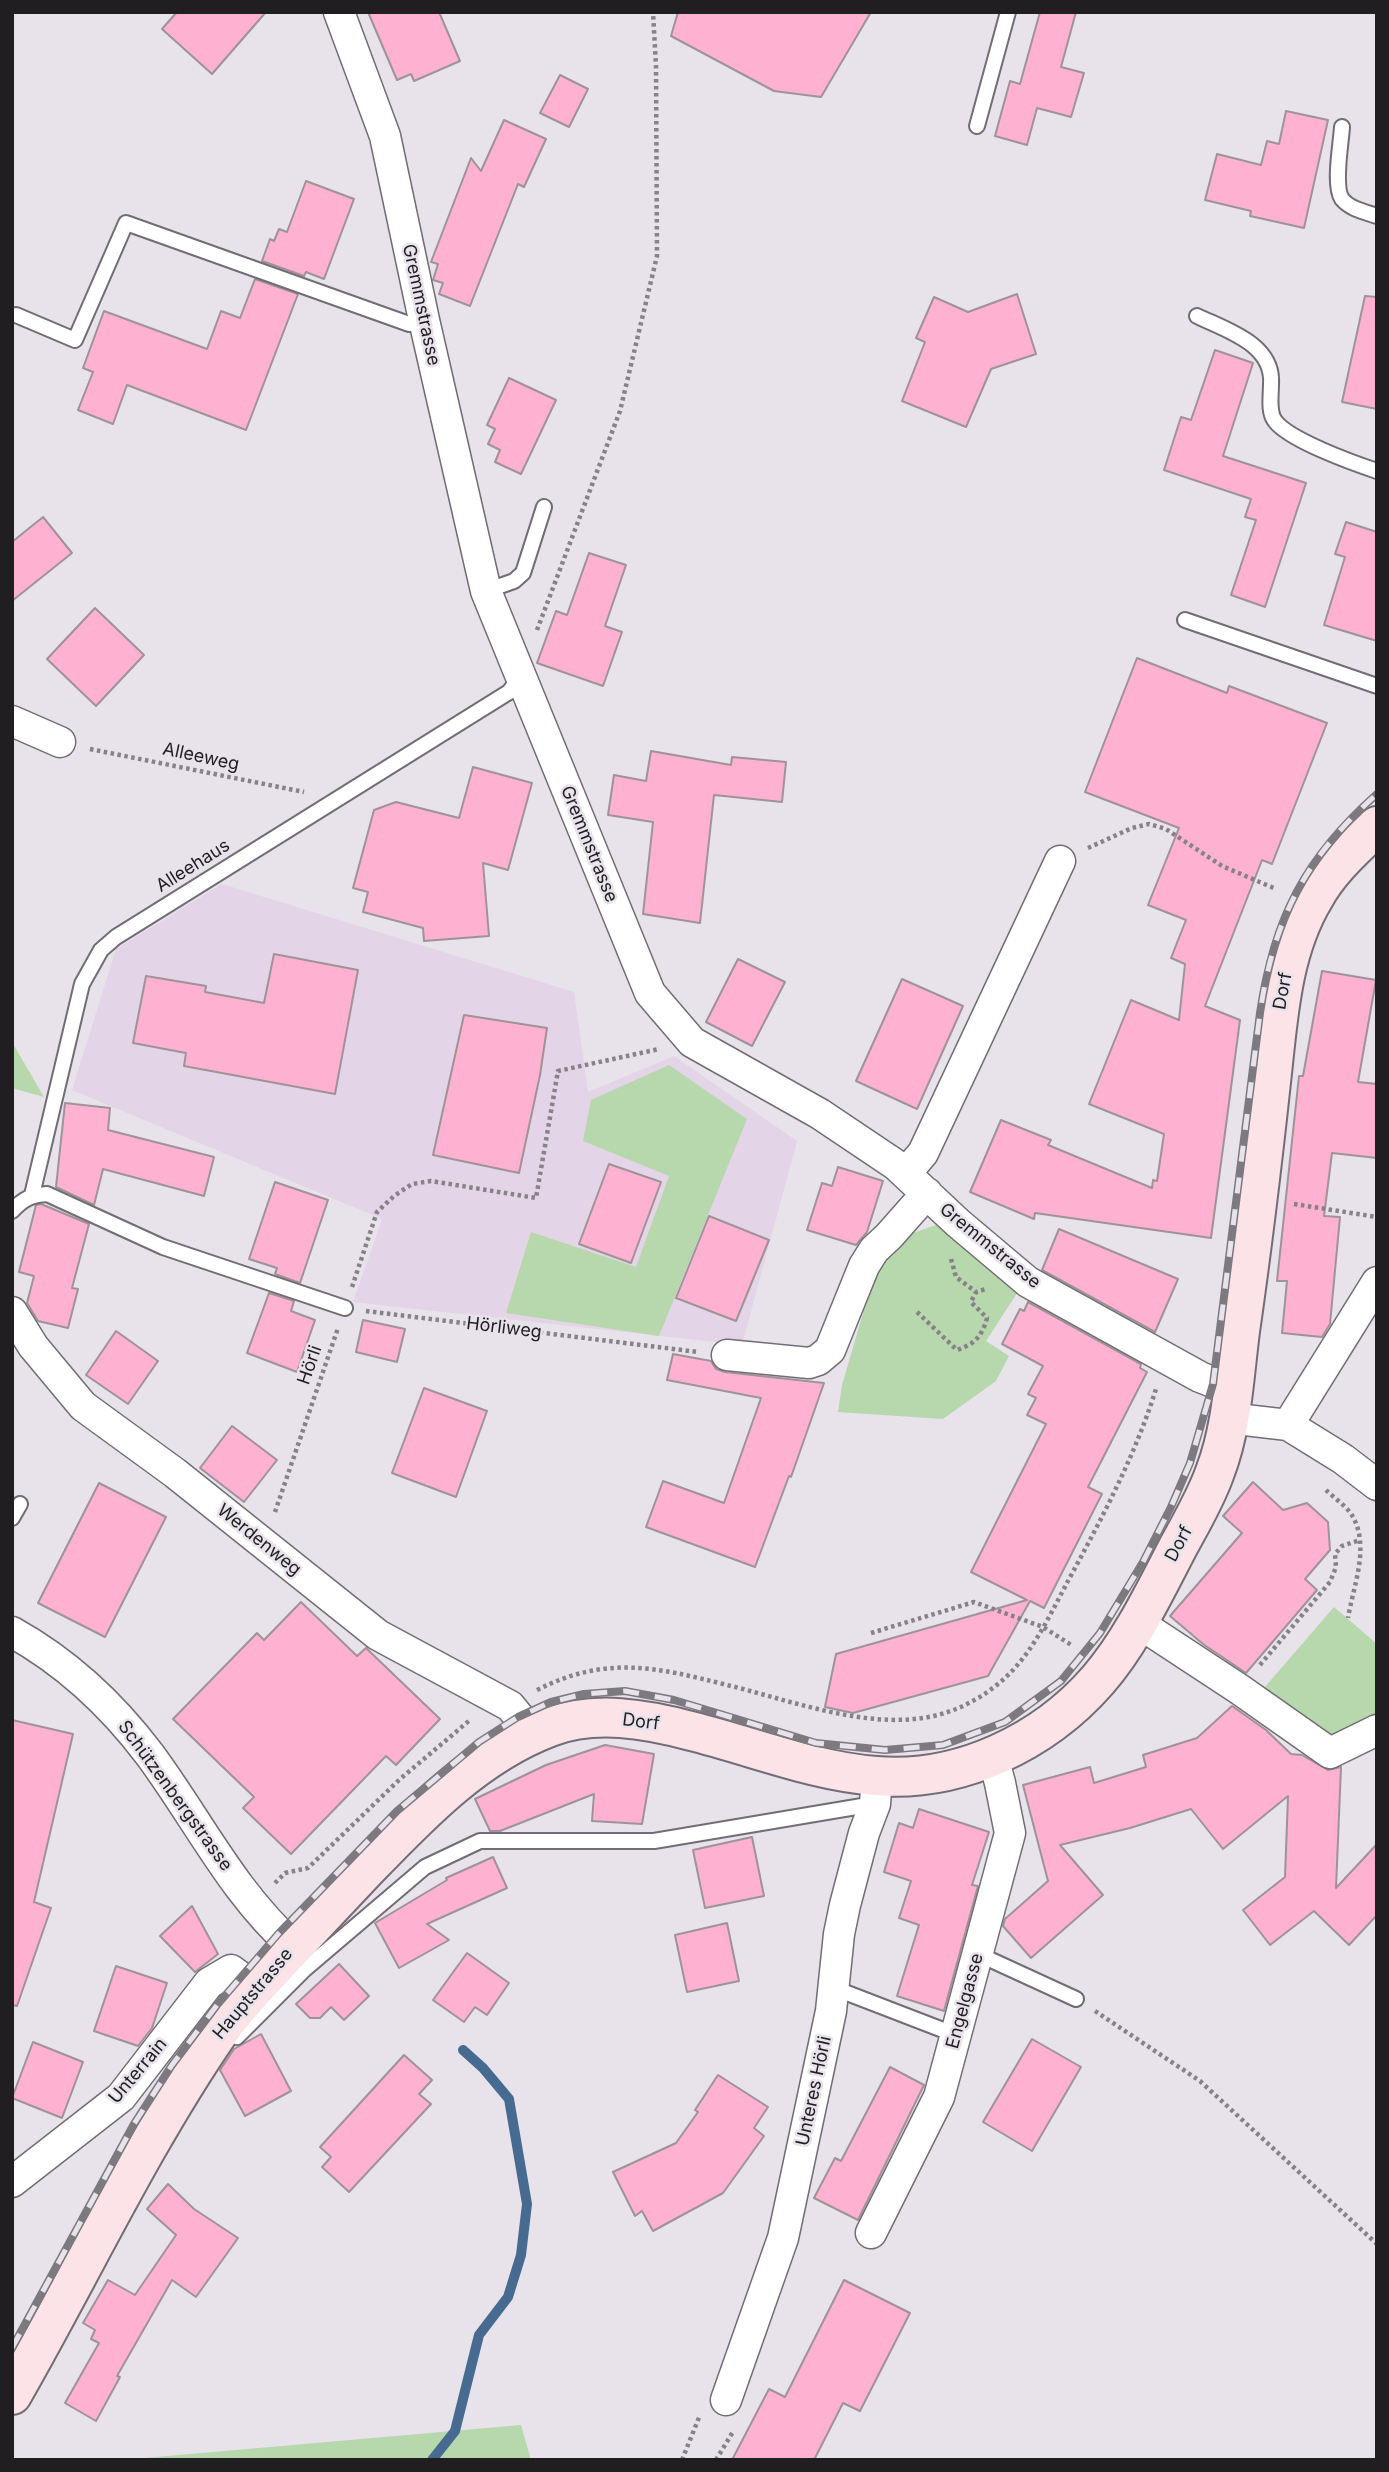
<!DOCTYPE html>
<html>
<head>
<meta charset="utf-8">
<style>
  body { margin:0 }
  #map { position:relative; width:1389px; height:2472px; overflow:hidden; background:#e8e2eb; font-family:Inter,sans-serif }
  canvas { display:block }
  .frame { position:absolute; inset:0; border:14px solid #201e21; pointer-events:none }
</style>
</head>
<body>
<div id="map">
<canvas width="1389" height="2472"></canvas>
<div class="frame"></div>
</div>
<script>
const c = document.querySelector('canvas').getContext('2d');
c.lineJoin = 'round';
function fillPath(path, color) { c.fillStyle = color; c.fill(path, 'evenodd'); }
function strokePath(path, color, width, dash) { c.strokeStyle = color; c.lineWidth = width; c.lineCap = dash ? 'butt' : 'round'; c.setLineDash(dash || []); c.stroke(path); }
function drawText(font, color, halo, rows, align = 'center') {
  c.font = font + ' Inter,sans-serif'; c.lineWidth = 5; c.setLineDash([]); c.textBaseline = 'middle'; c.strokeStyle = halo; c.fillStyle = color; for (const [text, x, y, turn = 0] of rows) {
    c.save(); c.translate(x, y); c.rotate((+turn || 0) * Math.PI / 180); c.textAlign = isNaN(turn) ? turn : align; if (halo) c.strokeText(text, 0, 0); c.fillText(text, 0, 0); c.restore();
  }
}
const education = new Path2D(`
  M 222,884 L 574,992 L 588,1092 L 674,1056 L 797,1141 L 742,1345 L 353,1302 L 382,1219 L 72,1090 L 116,949 Z`);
const green = new Path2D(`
  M 12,1042 L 44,1097 L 12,1088 Z
  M 669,1065 L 747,1119 L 659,1336 L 506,1313 L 531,1232 L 636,1267 L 669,1176 L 583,1141 L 591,1100 Z
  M 939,1224 L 1019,1290 L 986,1341 L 1009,1356 L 996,1381 L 943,1419 L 838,1412 L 842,1385 L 879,1259 L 907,1235 Z
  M 1334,1607 L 1377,1644 L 1377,1722 L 1330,1744 L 1258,1695 Z
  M 521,2425 L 531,2460 L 122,2460 Z`);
const stream = new Path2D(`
  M 432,2460 L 455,2431 L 479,2335 L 508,2297 L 521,2255 L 527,2204 L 509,2099 L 483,2068 L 463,2050`);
const building = new Path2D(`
  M 177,12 L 266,12 L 212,74 L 162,29 Z
  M 368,12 L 439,12 L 460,61 L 414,81 L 411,74 L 397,80 Z
  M 678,12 L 871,12 L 821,97 L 774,91 L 671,36 Z
  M 1040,12 L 1076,12 L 1061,67 L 1084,73 L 1071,117 L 1037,108 L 1027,145 L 995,136 L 1010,81 L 1020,84 Z
  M 560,75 L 588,89 L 569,127 L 540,113 Z
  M 1286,111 L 1328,120 L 1304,228 L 1250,216 L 1251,211 L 1205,200 L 1217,154 L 1261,165 L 1267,141 L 1279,144 Z
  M 504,120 L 546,139 L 524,187 L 518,184 L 470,306 L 439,294 L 443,283 L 433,280 L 438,264 L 431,262 L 471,158 L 481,171 Z
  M 306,181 L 354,199 L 324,279 L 306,272 L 304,276 L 262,261 L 270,239 L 274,241 L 279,229 L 287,232 Z
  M 255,279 L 298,294 L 246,430 L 127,385 L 113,424 L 78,410 L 93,372 L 83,368 L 104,311 L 207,349 L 221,311 L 240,318 Z
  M 1017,294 L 1036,354 L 991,369 L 966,427 L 902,401 L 925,342 L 916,338 L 934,297 L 968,312 Z
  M 1365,296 L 1377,297 L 1377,409 L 1342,402 Z
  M 1215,350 L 1253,363 L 1223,456 L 1306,483 L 1265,607 L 1231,595 L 1256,520 L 1245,517 L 1251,499 L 1164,470 L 1181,417 L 1191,420 Z
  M 509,378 L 556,400 L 521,474 L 495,462 L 500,450 L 488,444 L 495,429 L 487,425 Z
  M 43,517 L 72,553 L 12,601 L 12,542 Z
  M 1346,522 L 1377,532 L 1377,641 L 1324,625 L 1345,557 L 1335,554 Z
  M 589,553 L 626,565 L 605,626 L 622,632 L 603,686 L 537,663 L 556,611 L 567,615 Z
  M 95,608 L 144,655 L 96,706 L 47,659 Z
  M 1137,658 L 1227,693 L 1229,686 L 1327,723 L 1272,864 L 1262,860 L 1205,1006 L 1240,1020 L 1211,1238 L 1035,1213 L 1034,1219 L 970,1192 L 1001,1120 L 1051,1140 L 1048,1145 L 1152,1188 L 1153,1180 L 1157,1181 L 1164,1134 L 1089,1104 L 1131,1000 L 1179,1020 L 1185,964 L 1171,958 L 1186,920 L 1148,905 L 1179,828 L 1085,792 Z
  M 651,751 L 731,765 L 732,757 L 786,762 L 782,802 L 714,795 L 700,923 L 643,914 L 653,822 L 608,815 L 614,775 L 646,781 Z
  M 473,767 L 532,783 L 508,870 L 483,863 L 489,936 L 424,941 L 423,928 L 363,912 L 368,892 L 353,888 L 374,810 L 396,802 L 459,818 Z
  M 274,954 L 358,970 L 335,1094 L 184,1066 L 186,1053 L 133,1043 L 146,976 L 206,986 L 205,992 L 264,1003 Z
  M 738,959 L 785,982 L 752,1046 L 706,1022 Z
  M 1322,971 L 1376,980 L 1358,1082 L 1377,1084 L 1377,1158 L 1332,1153 L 1324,1216 L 1340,1217 L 1330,1324 L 1322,1337 L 1282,1333 L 1287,1281 L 1277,1281 L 1299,1076 L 1303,1076 Z
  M 902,979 L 963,1006 L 917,1109 L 856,1081 Z
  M 464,1015 L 547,1028 L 540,1075 L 519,1173 L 433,1155 Z
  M 65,1103 L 110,1108 L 108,1130 L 214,1157 L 204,1196 L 103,1169 L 94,1205 L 56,1187 Z
  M 609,1164 L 661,1182 L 631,1263 L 579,1244 Z
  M 838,1167 L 883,1181 L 867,1232 L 856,1245 L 807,1230 L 822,1183 L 832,1186 Z
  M 275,1182 L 328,1200 L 300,1283 L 275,1274 L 277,1268 L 249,1259 Z
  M 41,1204 L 89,1224 L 72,1288 L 78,1289 L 68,1328 L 38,1321 L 27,1303 L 34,1276 L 19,1272 L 36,1205 Z
  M 709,1216 L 769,1240 L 736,1321 L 676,1298 Z
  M 1059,1229 L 1178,1279 L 1155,1332 L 1042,1270 Z
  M 269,1293 L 294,1301 L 291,1311 L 315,1320 L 297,1372 L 247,1353 Z
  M 1028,1302 L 1141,1364 L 1140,1368 L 1147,1372 L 1088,1487 L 1102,1494 L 1044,1608 L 1030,1601 L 988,1676 L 853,1713 L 825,1707 L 836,1654 L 1027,1600 L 971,1572 L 1046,1424 L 1027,1415 L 1036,1398 L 1028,1394 L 1043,1366 L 1002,1344 L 1020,1309 L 1024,1311 Z
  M 363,1320 L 405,1329 L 397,1362 L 356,1352 Z
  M 116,1331 L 158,1361 L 128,1404 L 86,1375 Z
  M 673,1354 L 711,1361 L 716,1369 L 725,1372 L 824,1383 L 791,1477 L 789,1476 L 755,1567 L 646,1527 L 663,1481 L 724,1503 L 761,1398 L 667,1380 Z
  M 424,1388 L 487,1411 L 456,1497 L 392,1473 Z
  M 232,1426 L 277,1460 L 244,1502 L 200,1468 Z
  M 1253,1482 L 1283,1510 L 1307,1503 L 1328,1522 L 1330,1550 L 1305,1579 L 1317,1590 L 1246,1673 L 1203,1644 L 1170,1616 L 1242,1533 L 1223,1516 Z
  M 99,1483 L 166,1517 L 105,1637 L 38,1603 Z
  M 301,1602 L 357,1656 L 366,1648 L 440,1719 L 396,1765 L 386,1756 L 291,1854 L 243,1808 L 254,1797 L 173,1719 L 257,1633 L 264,1640 Z
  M 1232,1706 L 1266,1730 L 1291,1754 L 1302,1755 L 1328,1770 L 1341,1767 L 1336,1888 L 1377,1844 L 1377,1915 L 1349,1945 L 1314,1911 L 1270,1945 L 1243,1910 L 1285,1877 L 1288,1796 L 1223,1849 L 1191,1809 L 1130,1828 L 1060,1845 L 1103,1895 L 1031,1958 L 1003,1926 L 1005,1919 L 1048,1881 L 1023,1785 L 1090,1767 L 1094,1783 L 1146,1767 L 1143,1755 L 1197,1738 Z
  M 12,1720 L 73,1734 L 34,1902 L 51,1908 L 17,2006 L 12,2005 Z
  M 605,1745 L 654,1754 L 642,1824 L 592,1821 L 594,1794 L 500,1831 L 490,1831 L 475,1799 L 546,1765 Z
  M 919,1809 L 989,1832 L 972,1885 L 978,1886 L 944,2011 L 897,1996 L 919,1925 L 899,1918 L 911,1881 L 884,1872 L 899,1823 L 913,1828 Z
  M 752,1837 L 764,1896 L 705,1908 L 693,1850 Z
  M 493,1857 L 507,1888 L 427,1924 L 449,1940 L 399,1968 L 375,1923 L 447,1880 L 446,1878 Z
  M 192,1906 L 218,1954 L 195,1972 L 160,1936 Z
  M 727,1923 L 739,1981 L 687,1992 L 675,1935 Z
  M 467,1953 L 509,1983 L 487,2015 L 475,2007 L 464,2022 L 433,2000 Z
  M 339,1964 L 369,1996 L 344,2020 L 331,2007 L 320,2018 L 310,2018 L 296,2004 Z
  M 116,1966 L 167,1983 L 152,2028 L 138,2046 L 94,2031 Z
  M 261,2034 L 291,2091 L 245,2116 L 220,2070 L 234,2049 Z
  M 1032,2039 L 1081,2067 L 1032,2151 L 983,2122 Z
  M 33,2042 L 83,2062 L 62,2118 L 12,2098 Z
  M 404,2055 L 432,2080 L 419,2094 L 431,2104 L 349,2192 L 322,2167 L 331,2157 L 320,2147 Z
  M 890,2067 L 924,2085 L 858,2220 L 814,2198 L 835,2158 L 841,2161 Z
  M 718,2075 L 768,2107 L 754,2128 L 764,2136 L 723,2193 L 653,2231 L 642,2211 L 635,2216 L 613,2172 L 676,2143 L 698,2112 L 695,2110 Z
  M 168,2184 L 194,2209 L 238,2238 L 196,2297 L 172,2280 L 117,2376 L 120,2377 L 96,2421 L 65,2403 L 99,2343 L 91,2339 L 95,2330 L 83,2323 L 108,2280 L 135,2295 L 176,2235 L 147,2209 Z
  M 844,2280 L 910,2313 L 860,2411 L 843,2403 L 814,2460 L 732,2460 L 769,2389 L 785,2397 Z`);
const path = new Path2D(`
  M 537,630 L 620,411 L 657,256 L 656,66 L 653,12
  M 90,749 L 304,792
  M 1088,848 L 1132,828 L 1149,824 L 1166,829 L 1222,866 L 1276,889
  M 1294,1204 L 1377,1217
  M 951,1259 L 956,1277 L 976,1292 L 986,1289
  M 352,1287 L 377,1212 L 394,1196 L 412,1184 L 431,1181 L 536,1198 L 558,1071 L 659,1049
  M 366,1311 L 698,1352
  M 917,1312 L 957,1350 C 975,1344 982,1336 987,1318 L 971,1302 L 976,1292
  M 1326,1490 C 1334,1498 1348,1507 1353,1517 C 1370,1548 1353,1587 1348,1618
  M 275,1512 L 338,1328
  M 871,1633 L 974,1602 L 1043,1627 L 1073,1646
  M 1260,1665 L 1330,1582 L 1336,1567 L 1335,1554 L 1342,1546 L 1360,1540
  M 537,1690 C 606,1655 656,1667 727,1685 C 785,1699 854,1725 914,1719 C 951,1716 986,1698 1012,1671 C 1036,1646 1052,1611 1068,1581 C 1102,1518 1135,1456 1156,1389
  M 275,1883 L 285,1873 L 308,1868 L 399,1780 L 470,1720
  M 1095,2011 L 1200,2081 L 1377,2244
  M 682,2460 L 700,2415
  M 716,2460 L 734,2430`);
const lane = new Path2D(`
  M 977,126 L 1008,12
  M 1342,127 C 1341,144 1333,186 1342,199 C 1350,209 1365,212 1377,216
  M 16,315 L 75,340 L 126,223 L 409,324 L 424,320
  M 1197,316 C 1226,330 1274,344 1271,384 C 1271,396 1268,412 1275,421 C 1289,440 1353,463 1377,471
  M 486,591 L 514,581 L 523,573 L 544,507
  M 1185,620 L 1377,686
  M 32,1195 L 82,984 L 101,950 L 116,937 L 509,692 L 520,677
  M 12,1211 C 23,1199 31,1195 47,1194 L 163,1247 L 345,1308
  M 12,1518 L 20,1504
  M 978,1954 L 1076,1999
  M 834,1988 L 956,2035
  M 232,2034 L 237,2037 L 304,1970 L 425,1867 L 480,1841 L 654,1841 L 874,1804`);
const street = new Path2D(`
  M 339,12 L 385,136 L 424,320 L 486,591 L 650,993 L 692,1042 L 820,1114 L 896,1165 L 958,1223 L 1028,1282 L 1200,1377 L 1233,1390
  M 12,721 L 60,742
  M 906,1173 L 923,1153 L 1060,861
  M 12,1312 L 33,1346 L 83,1406 L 175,1473 L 378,1635 L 510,1706 L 533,1734
  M 727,1355 L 809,1363 L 818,1360 L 830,1350 L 864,1266 L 874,1250 L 889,1236 L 927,1193
  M 1228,1418 L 1288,1425 L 1343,1459 L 1377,1485
  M 1288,1425 L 1377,1282
  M 1137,1622 L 1239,1689 L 1330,1753 L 1377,1730
  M 12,1632 C 66,1662 113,1706 150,1755 C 198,1820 233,1893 294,1947
  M 12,2182 L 121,2097 L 209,1983 L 231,1970 L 255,1988
  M 871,2233 L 939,2097 L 1010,1833 L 1000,1783 L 993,1757
  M 726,2400 L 783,2238 L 831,2011 L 839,1934 L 845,1905 L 864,1833 L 875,1804 L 877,1776`);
const secondary = new Path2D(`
  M 12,2395 C 81,2275 140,2147 219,2032 C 236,2006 260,1983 281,1960 C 308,1931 336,1902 363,1873 C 417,1817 475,1755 550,1727 C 595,1710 646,1719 691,1731 C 752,1746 812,1771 876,1776 C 960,1783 1044,1742 1098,1680 C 1131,1642 1155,1591 1178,1547 C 1191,1523 1206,1498 1215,1472 C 1232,1428 1234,1378 1240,1331 C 1252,1248 1262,1165 1271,1082 C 1278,1020 1281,953 1314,898 C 1329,870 1354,848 1377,826`);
const rail = new Path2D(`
  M 12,2348 L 134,2124 L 172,2065 L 217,2005 L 279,1933 L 397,1811 L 479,1742 L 518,1717 L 551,1702 L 584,1694 L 625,1691 L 674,1700 L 816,1743 L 885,1750 L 943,1745 L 1005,1722 L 1061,1681 L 1100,1633 L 1143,1562 L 1171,1507 L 1190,1463 L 1213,1384 L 1260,1013 C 1274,918 1305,858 1377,794`);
const streetNames = [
  ["Gremmstrasse",421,305,78],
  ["Alleeweg",201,757,12],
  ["Gremmstrasse",589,844,68],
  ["Alleehaus",193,866,-32],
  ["Dorf",1283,991,-80],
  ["Gremmstrasse",990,1246,39],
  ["Hörliweg",504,1328,7],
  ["Hörli",310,1365,-71],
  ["Werdenweg",259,1540,39],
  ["Dorf",1179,1544,-62],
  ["Dorf",641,1722,7],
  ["Schützenbergstrasse",175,1796,54],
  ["Hauptstrasse",253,1994,-50],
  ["Engelgasse",965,2001,-75],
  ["Unterrain",138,2071,-50],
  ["Unteres Hörli",814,2091,-78]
];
fillPath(education, '#e4d4e7');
fillPath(green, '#b7d7ac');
strokePath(stream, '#476a90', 10);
fillPath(building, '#feb1d0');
strokePath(building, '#9e9397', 2);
strokePath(lane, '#726d75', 18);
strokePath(street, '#726d75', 33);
strokePath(secondary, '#726d75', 42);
strokePath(path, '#868288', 4.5, [3.5, 3.5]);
strokePath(lane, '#fff', 14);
strokePath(street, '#fff', 30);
strokePath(secondary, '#fbe3e8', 38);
strokePath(rail, '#7d7a7f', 8);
strokePath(rail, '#e8e2eb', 5, [16]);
drawText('18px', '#201e21', '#e8e2eb', streetNames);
</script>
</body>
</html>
